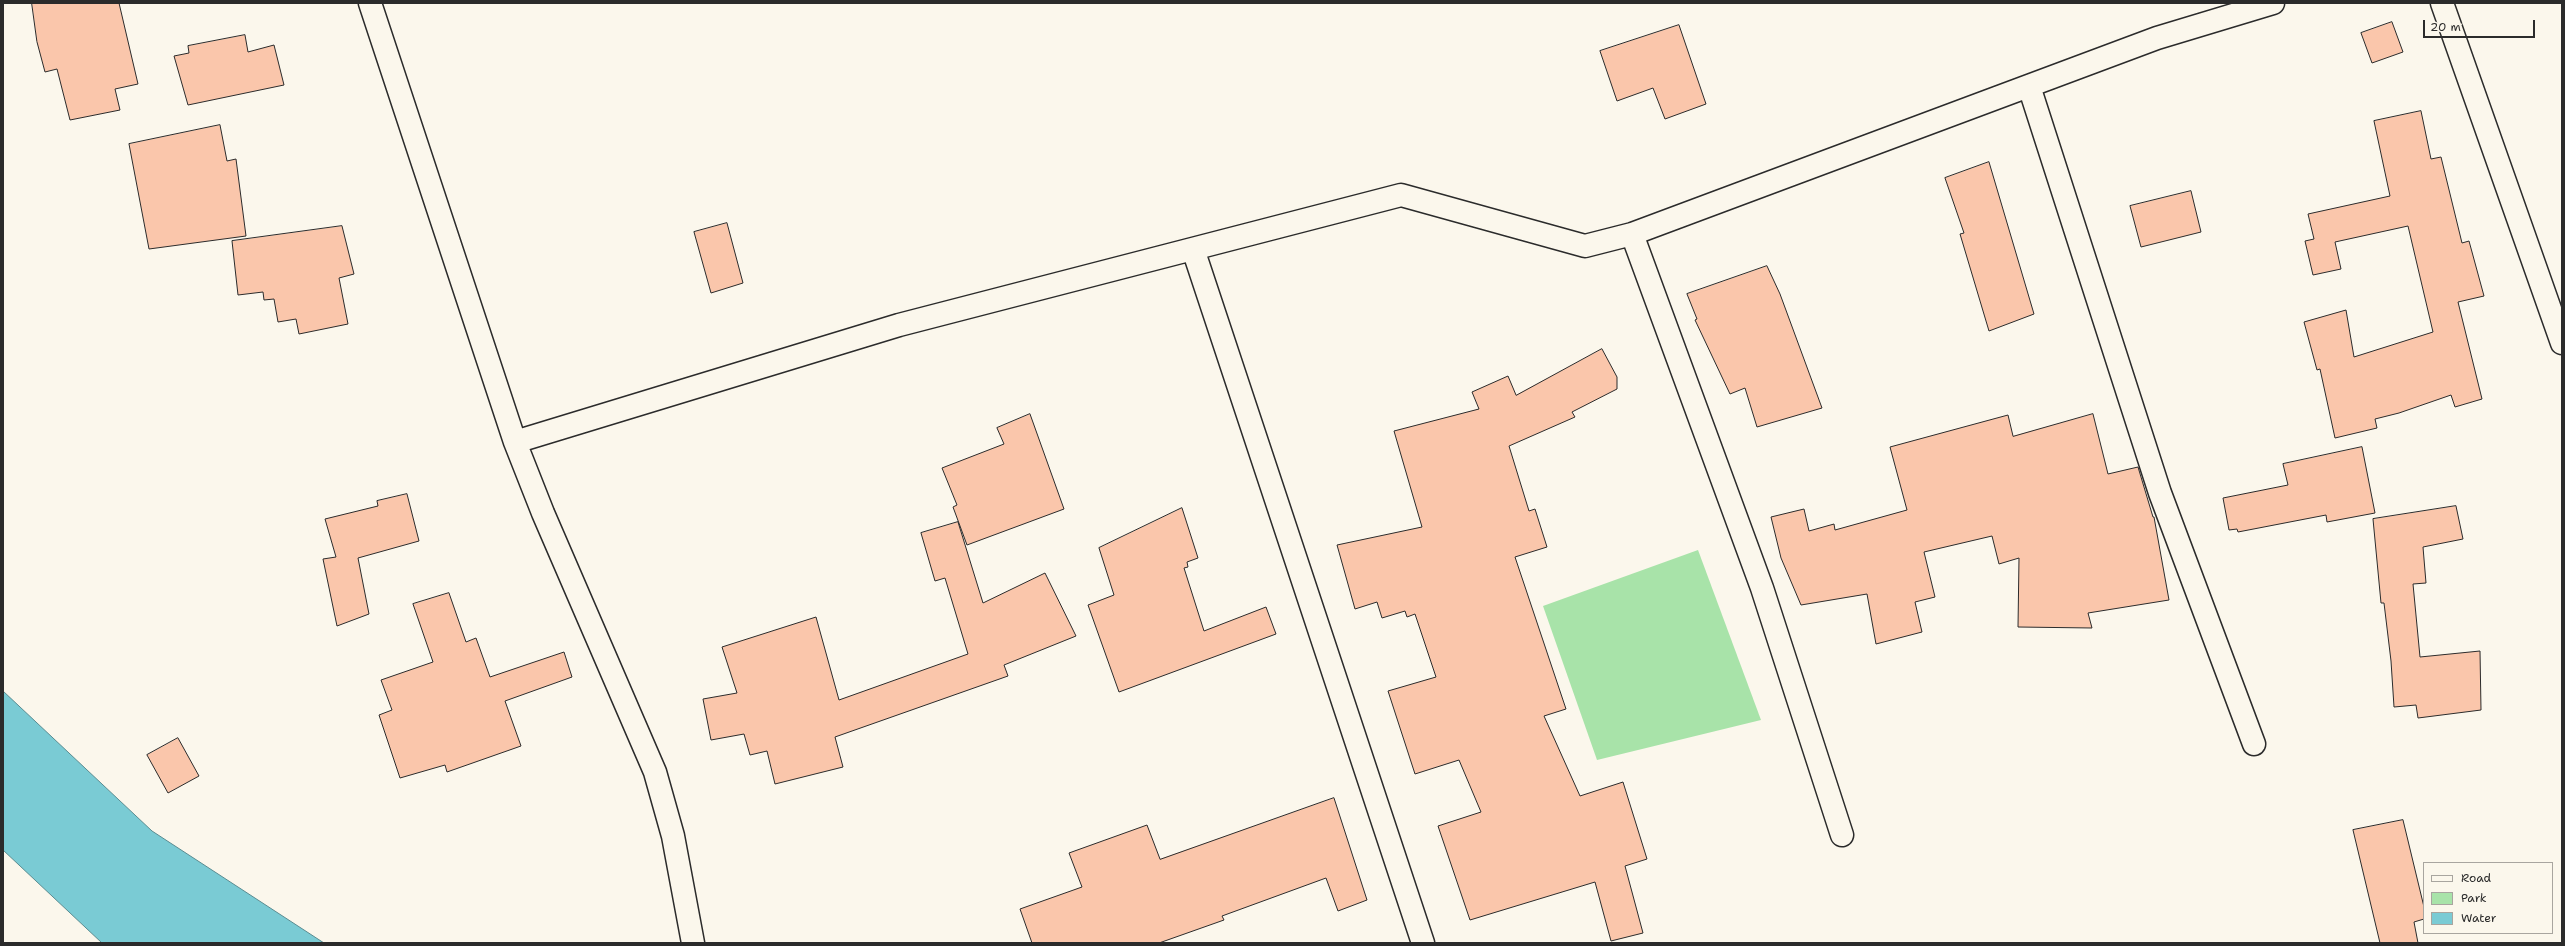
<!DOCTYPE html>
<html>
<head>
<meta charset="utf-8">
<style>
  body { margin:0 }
  #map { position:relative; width:2565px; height:946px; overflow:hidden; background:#fbf7ec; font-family:"Shantell Sans",sans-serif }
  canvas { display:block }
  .frame { position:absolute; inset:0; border:4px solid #2b2b2b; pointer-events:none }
  .legend { position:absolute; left:2423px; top:862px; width:130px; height:72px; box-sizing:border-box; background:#fbf7ec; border:1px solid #a8a59f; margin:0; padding:5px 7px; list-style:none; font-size:12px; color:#2b2b2b }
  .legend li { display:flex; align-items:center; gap:8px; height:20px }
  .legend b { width:20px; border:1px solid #a8a59f }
  .scale { position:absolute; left:2423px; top:20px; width:112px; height:18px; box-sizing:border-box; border:2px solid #2b2b2b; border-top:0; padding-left:5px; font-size:12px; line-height:14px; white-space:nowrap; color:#2b2b2b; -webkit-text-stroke:3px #fbf7ec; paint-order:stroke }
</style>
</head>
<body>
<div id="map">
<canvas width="2565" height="946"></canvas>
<div class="frame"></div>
<ul class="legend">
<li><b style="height:5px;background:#fbf7ec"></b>Road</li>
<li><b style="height:11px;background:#a8e3a9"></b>Park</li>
<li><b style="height:11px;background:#7acbd4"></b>Water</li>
</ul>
<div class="scale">20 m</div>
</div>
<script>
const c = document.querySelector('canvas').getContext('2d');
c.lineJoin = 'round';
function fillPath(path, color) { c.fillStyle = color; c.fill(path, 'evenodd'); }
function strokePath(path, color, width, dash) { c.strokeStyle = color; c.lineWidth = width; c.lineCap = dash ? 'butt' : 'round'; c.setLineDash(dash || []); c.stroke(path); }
const green = new Path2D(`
  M 1698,550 L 1761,720 L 1597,760 L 1543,606 Z`);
const water = new Path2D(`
  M 3,691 L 152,831 L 324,943 L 102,943 L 3,850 Z`);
const building = new Path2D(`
  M 32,3 L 119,3 L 138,84 L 115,89 L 120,110 L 70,120 L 57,69 L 45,72 L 37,42 Z
  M 2392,22 L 2403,52 L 2372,63 L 2361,33 Z
  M 1679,25 L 1706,104 L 1665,119 L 1653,88 L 1617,101 L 1600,51 Z
  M 245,35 L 248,52 L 274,45 L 284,85 L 188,105 L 174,56 L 189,53 L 188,46 Z
  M 2421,111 L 2431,159 L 2441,157 L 2462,243 L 2469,241 L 2484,296 L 2458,302 L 2482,399 L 2455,407 L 2451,395 L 2399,413 L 2375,419 L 2377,428 L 2335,438 L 2320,369 L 2317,370 L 2304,322 L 2346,310 L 2354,357 L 2433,332 L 2408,226 L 2335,242 L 2341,269 L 2313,275 L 2305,241 L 2314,239 L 2308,214 L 2390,196 L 2374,121 Z
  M 220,125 L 227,161 L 236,159 L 246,236 L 149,249 L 129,144 Z
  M 1989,162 L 2034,314 L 1989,331 L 1960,234 L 1964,233 L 1945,178 Z
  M 2191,191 L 2201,232 L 2141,247 L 2130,206 Z
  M 727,223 L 743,283 L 711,293 L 694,232 Z
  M 342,226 L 354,274 L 339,278 L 348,324 L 299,334 L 296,319 L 278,322 L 274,299 L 264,300 L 263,292 L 238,295 L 232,241 Z
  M 1767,266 L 1780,294 L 1822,408 L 1757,427 L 1745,388 L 1730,394 L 1695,320 L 1697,319 L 1687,294 Z
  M 1602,349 L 1617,377 L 1617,389 L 1572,412 L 1575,417 L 1509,446 L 1529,511 L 1535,509 L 1547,547 L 1515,557 L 1566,709 L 1544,716 L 1580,796 L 1623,782 L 1647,859 L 1625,866 L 1643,933 L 1611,941 L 1595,882 L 1470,920 L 1438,826 L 1481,812 L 1459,760 L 1415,774 L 1388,691 L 1436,677 L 1415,614 L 1407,617 L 1405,611 L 1382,618 L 1377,602 L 1355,609 L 1337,545 L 1422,527 L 1394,431 L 1479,409 L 1472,392 L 1508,376 L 1516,395 Z
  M 1030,414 L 1064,509 L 967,545 L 953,507 L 957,505 L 942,468 L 1004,444 L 997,428 Z
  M 2093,414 L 2108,474 L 2138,467 L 2153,517 L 2154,517 L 2169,600 L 2088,613 L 2092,628 L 2018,627 L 2019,558 L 1999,564 L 1992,536 L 1924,552 L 1935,597 L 1915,602 L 1922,632 L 1876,644 L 1867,594 L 1801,605 L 1781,558 L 1771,517 L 1804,509 L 1809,531 L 1834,524 L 1835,530 L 1907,510 L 1890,447 L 2008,415 L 2013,436 Z
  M 2362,447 L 2375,513 L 2327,522 L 2326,515 L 2238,532 L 2237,529 L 2229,530 L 2223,498 L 2288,485 L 2283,464 Z
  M 407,494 L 419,541 L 358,558 L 369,614 L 337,626 L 323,559 L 336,557 L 325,519 L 378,506 L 377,501 Z
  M 2456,506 L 2463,539 L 2423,547 L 2426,583 L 2413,584 L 2420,657 L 2480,651 L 2481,710 L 2418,718 L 2416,705 L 2394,707 L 2391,661 L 2384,603 L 2381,603 L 2373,519 Z
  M 1182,508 L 1198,558 L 1187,562 L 1188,567 L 1184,568 L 1204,631 L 1266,607 L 1276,634 L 1119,692 L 1088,605 L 1114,595 L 1099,548 Z
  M 958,522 L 983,603 L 1045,573 L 1076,636 L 1004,665 L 1008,676 L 835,737 L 843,767 L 775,784 L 767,751 L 750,755 L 744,734 L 711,740 L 703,699 L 737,693 L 722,647 L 816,617 L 839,700 L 968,654 L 945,578 L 935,581 L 921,533 Z
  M 449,593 L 466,642 L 476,638 L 490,677 L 564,652 L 572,677 L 505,701 L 521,746 L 447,772 L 445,765 L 400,778 L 379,715 L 392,710 L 381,680 L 433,662 L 413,604 Z
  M 178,738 L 199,776 L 168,793 L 147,755 Z
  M 1334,798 L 1367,900 L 1338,911 L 1326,878 L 1222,916 L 1224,920 L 1159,943 L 1032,943 L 1020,909 L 1082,887 L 1069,853 L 1147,825 L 1160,859 Z
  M 2403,820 L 2424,907 L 2424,919 L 2414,922 L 2418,943 L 2380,943 L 2353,830 Z`);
const street = new Path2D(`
  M 370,3 L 515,442 L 543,513 L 655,772 L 673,836 L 693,943
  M 2442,3 L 2562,343
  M 2029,86 L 2160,493 L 2254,744
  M 1632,234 L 1762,588 L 1842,835
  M 1193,249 L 1423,943
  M 515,442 L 899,325 L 1401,195 L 1585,246 L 1632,234 L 2157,38 L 2273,3`);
fillPath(green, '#a8e3a9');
fillPath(water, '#7acbd4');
strokePath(water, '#5a8b90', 1);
fillPath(building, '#fac6ab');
strokePath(building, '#2b2b2b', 1);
strokePath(street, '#2b2b2b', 25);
strokePath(street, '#fbf7ec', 22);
</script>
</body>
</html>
